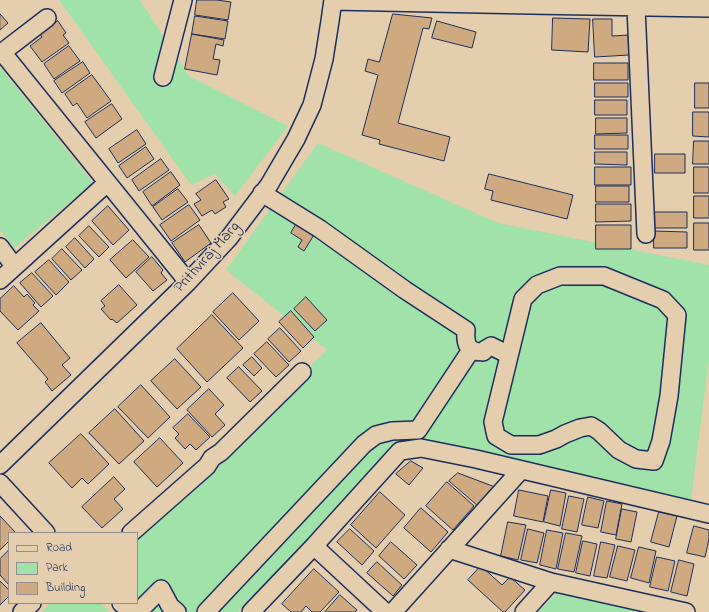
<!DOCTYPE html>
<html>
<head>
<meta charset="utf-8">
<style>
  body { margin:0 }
  #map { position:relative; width:709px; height:612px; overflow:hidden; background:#e4ceae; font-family:"Indie Flower",sans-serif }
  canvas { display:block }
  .legend { position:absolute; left:8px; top:532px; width:130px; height:72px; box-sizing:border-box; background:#e4ceae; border:1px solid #948e8e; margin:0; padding:5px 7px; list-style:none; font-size:12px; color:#1b2f5e }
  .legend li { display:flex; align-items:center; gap:8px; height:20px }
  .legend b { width:20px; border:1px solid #948e8e }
</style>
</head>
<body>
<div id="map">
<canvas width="709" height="612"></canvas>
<ul class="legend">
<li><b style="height:5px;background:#e4ceae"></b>Road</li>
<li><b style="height:11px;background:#a1e2ab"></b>Park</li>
<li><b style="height:11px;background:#cfaa81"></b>Building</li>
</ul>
</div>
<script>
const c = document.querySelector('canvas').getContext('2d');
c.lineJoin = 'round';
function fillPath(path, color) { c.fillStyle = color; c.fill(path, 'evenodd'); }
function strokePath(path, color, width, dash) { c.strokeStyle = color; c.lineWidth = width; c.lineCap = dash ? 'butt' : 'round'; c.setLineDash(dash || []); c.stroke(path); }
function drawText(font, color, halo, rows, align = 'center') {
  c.font = font + ' "Indie Flower",sans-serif'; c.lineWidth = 3.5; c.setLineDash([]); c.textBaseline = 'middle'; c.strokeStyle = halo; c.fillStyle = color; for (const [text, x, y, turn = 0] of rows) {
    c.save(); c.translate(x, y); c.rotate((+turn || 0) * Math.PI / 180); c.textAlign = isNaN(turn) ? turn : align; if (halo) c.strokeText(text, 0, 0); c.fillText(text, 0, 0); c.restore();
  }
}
const green = new Path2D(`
  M 59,0 L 140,0 L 189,76 L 288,126 L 235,196 L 215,174 L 191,185 Z
  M 0,67 L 93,183 L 14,248 L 0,230 Z
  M 318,143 L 498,223 L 709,265 L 709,359 L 691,500 L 445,443 L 413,442 L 389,452 L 238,612 L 153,612 L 137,595 L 137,534 L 327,350 L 226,270 Z
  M 558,592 L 653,612 L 538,612 Z
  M 50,603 L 100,603 L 110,612 L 42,612 Z`);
const building = new Path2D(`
  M 197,0 L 217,0 L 231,2 L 228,20 L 195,15 Z
  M 0,14 L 8,23 L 0,30 Z
  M 393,14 L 432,18 L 429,29 L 423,28 L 398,123 L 450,137 L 444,161 L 379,144 L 380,140 L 362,135 L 378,75 L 365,71 L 368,59 L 379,62 Z
  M 195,16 L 228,21 L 225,39 L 192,34 Z
  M 553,18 L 590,19 L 588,52 L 552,50 Z
  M 593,19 L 612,19 L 612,36 L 628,35 L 629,55 L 595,57 Z
  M 58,21 L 66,33 L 63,35 L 69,43 L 42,62 L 30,46 L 42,37 L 37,30 L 46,29 Z
  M 437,21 L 476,32 L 472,48 L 432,38 Z
  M 192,34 L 224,40 L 223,46 L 216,44 L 213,59 L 220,60 L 217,75 L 185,69 Z
  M 69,46 L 80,61 L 54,79 L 44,64 Z
  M 83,62 L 90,73 L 62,93 L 54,81 Z
  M 594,63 L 628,63 L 628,80 L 594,80 Z
  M 92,75 L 111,101 L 87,118 L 77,103 L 73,106 L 65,94 Z
  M 595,83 L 628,83 L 628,97 L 595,97 Z
  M 695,83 L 709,83 L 709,108 L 695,108 Z
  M 595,100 L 627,100 L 627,115 L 595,115 Z
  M 112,104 L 122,119 L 96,138 L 85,122 Z
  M 693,112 L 709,112 L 709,137 L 693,136 Z
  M 596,118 L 627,118 L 627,133 L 596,134 Z
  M 137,130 L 146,144 L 118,163 L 109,149 Z
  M 595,135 L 628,135 L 628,149 L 595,149 Z
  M 694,141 L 709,141 L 709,164 L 693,164 Z
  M 146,147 L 154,159 L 127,178 L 119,166 Z
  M 595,152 L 627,152 L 627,165 L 595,164 Z
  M 655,154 L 685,154 L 685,173 L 655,173 Z
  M 161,159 L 169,170 L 139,191 L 132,180 Z
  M 595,167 L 631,167 L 631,185 L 595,185 Z
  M 694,167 L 709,167 L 709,193 L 694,193 Z
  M 171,172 L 180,185 L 152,206 L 143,192 Z
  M 489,174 L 573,195 L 567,219 L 491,200 L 493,191 L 485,189 Z
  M 216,180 L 229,199 L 223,202 L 226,207 L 215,214 L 212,210 L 202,216 L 194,204 L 201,200 L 196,194 Z
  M 596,186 L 629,186 L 629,202 L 596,202 Z
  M 178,189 L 188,202 L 162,220 L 153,207 Z
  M 694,196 L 709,196 L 709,218 L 694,218 Z
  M 596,204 L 631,204 L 631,221 L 596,222 Z
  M 189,205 L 200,220 L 171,241 L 160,225 Z
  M 108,206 L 129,230 L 113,245 L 92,221 Z
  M 655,212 L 687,212 L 687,228 L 655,228 Z
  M 300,218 L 315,233 L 304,251 L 298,247 L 302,240 L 291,233 Z
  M 694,223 L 709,223 L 709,250 L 694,250 Z
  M 199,225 L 211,243 L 185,262 L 172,243 Z
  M 596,225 L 631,225 L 631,249 L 596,249 Z
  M 89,226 L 109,247 L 99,257 L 79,236 Z
  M 654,231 L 687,232 L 687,248 L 654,248 Z
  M 75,238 L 94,259 L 85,268 L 66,247 Z
  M 133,240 L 149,257 L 126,278 L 110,260 Z
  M 62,249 L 82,270 L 71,280 L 52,259 Z
  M 152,257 L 163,270 L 161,273 L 167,280 L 153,291 L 136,272 Z
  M 49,260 L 69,282 L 56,295 L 35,272 Z
  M 32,273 L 53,296 L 41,307 L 20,283 Z
  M 119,285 L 137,305 L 117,323 L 112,319 L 111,320 L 101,309 L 105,306 L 101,301 Z
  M 14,286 L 24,297 L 27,294 L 35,303 L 33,305 L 39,311 L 18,330 L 0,311 L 0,299 Z
  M 233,293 L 259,321 L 239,340 L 213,312 Z
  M 306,297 L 327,320 L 315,331 L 294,309 Z
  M 291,311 L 314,337 L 303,348 L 279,322 Z
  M 212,315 L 243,348 L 207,382 L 177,349 Z
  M 41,323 L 70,358 L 62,365 L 71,375 L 52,391 L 45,382 L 48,379 L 17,343 Z
  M 280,328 L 301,351 L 289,362 L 268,339 Z
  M 267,342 L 289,365 L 276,377 L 254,354 Z
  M 252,357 L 262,368 L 254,376 L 243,365 Z
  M 175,359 L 201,387 L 177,409 L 151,381 Z
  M 239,367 L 262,391 L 250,402 L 227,378 Z
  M 141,385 L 170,417 L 148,438 L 118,407 Z
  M 209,389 L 224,405 L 215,414 L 225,425 L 212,437 L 187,410 Z
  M 115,409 L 144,441 L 119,464 L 89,433 Z
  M 188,414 L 210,437 L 196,450 L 190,444 L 185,449 L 175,438 L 179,434 L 173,428 Z
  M 81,434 L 109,464 L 88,484 L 82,478 L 72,488 L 49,463 Z
  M 160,438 L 183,463 L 157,487 L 134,462 Z
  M 411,461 L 423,468 L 409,485 L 396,474 Z
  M 458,473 L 495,487 L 478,506 L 449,481 Z
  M 114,477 L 125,489 L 114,499 L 123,509 L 102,528 L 82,507 Z
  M 447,482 L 474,506 L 453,530 L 426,506 Z
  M 519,490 L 548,496 L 543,522 L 514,516 Z
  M 551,490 L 566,493 L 560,526 L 544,522 Z
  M 380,492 L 405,515 L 376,548 L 351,525 Z
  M 569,496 L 584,499 L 577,532 L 562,529 Z
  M 588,497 L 604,501 L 598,528 L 582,525 Z
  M 607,501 L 622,504 L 616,535 L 601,532 Z
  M 421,508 L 448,532 L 431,552 L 404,528 Z
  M 622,509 L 637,512 L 631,542 L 616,539 Z
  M 659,512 L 677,516 L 669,547 L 651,542 Z
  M 0,516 L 16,533 L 9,533 L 9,541 L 0,550 Z
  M 508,522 L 526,525 L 518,560 L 501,556 Z
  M 694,526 L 709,530 L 709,539 L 705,557 L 687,553 Z
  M 350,529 L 374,551 L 362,565 L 337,542 Z
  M 528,529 L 544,533 L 537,563 L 521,560 Z
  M 547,530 L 563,533 L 556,569 L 540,565 Z
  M 566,533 L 582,536 L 574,572 L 558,569 Z
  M 583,541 L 597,544 L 590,576 L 576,573 Z
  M 391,542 L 417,565 L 404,579 L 379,556 Z
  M 601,542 L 615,545 L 607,578 L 594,576 Z
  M 618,546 L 635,550 L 627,581 L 610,577 Z
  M 639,547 L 656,551 L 649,583 L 631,578 Z
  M 9,550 L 9,585 L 0,575 L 0,559 Z
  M 657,557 L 675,561 L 668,591 L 650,587 Z
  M 679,560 L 694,564 L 687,596 L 671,592 Z
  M 377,562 L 402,585 L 393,596 L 367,573 Z
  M 481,566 L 502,585 L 510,577 L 525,590 L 505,612 L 503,612 L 468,580 Z
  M 314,569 L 339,592 L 320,612 L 312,612 L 306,606 L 301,612 L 291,612 L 282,604 Z
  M 0,581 L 9,590 L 9,596 L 0,605 Z
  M 340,595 L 357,610 L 355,612 L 325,612 Z`);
const minor = new Path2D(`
  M 333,1 L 530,5 L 709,8
  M 636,7 L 646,234
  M 2,52 L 188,282
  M 0,54 L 47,18
  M 163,77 L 183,0
  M 262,193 L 320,229 L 405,290 L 466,330 C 465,344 467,352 483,352 L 486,349 L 491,346 L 509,355
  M 0,247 L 14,266
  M 560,276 L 604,276 L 663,300 L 677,315 L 669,396 L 661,441 L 654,461 L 636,459 L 619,450 L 599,431 L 591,426 L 580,428 L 565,434 L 556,439 L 539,445 L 511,445 L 496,436 L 493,422 L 523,299 L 537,285 Z
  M 0,280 L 107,183
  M 0,465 L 188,282 L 229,238 L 269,185 L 296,139 L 312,105 L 324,59 L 330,21 L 333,0
  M 0,483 L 46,533
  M 131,533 L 207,466 L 212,458 L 221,452 L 302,372
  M 314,546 L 385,612
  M 449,549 L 551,582
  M 121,603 L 131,612
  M 22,612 L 32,603
  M 138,612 L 161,589 L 170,606 L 177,612
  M 206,612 L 364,444 L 376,435 L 392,431 L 418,430 L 471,350
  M 251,612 L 314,546 L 400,451 L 421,448 L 476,459 L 709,514
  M 393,612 L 521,470
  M 524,612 L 551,582 L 686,612`);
const streetNames = [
  ["Prithviraj Marg",208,258,-48]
];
fillPath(green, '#a1e2ab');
fillPath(building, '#cfaa81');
strokePath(building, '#1b2f5e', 1);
strokePath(minor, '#1b2f5e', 20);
strokePath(minor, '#e4ceae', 17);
drawText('16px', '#1b2f5e', '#e4ceae', streetNames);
</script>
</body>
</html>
